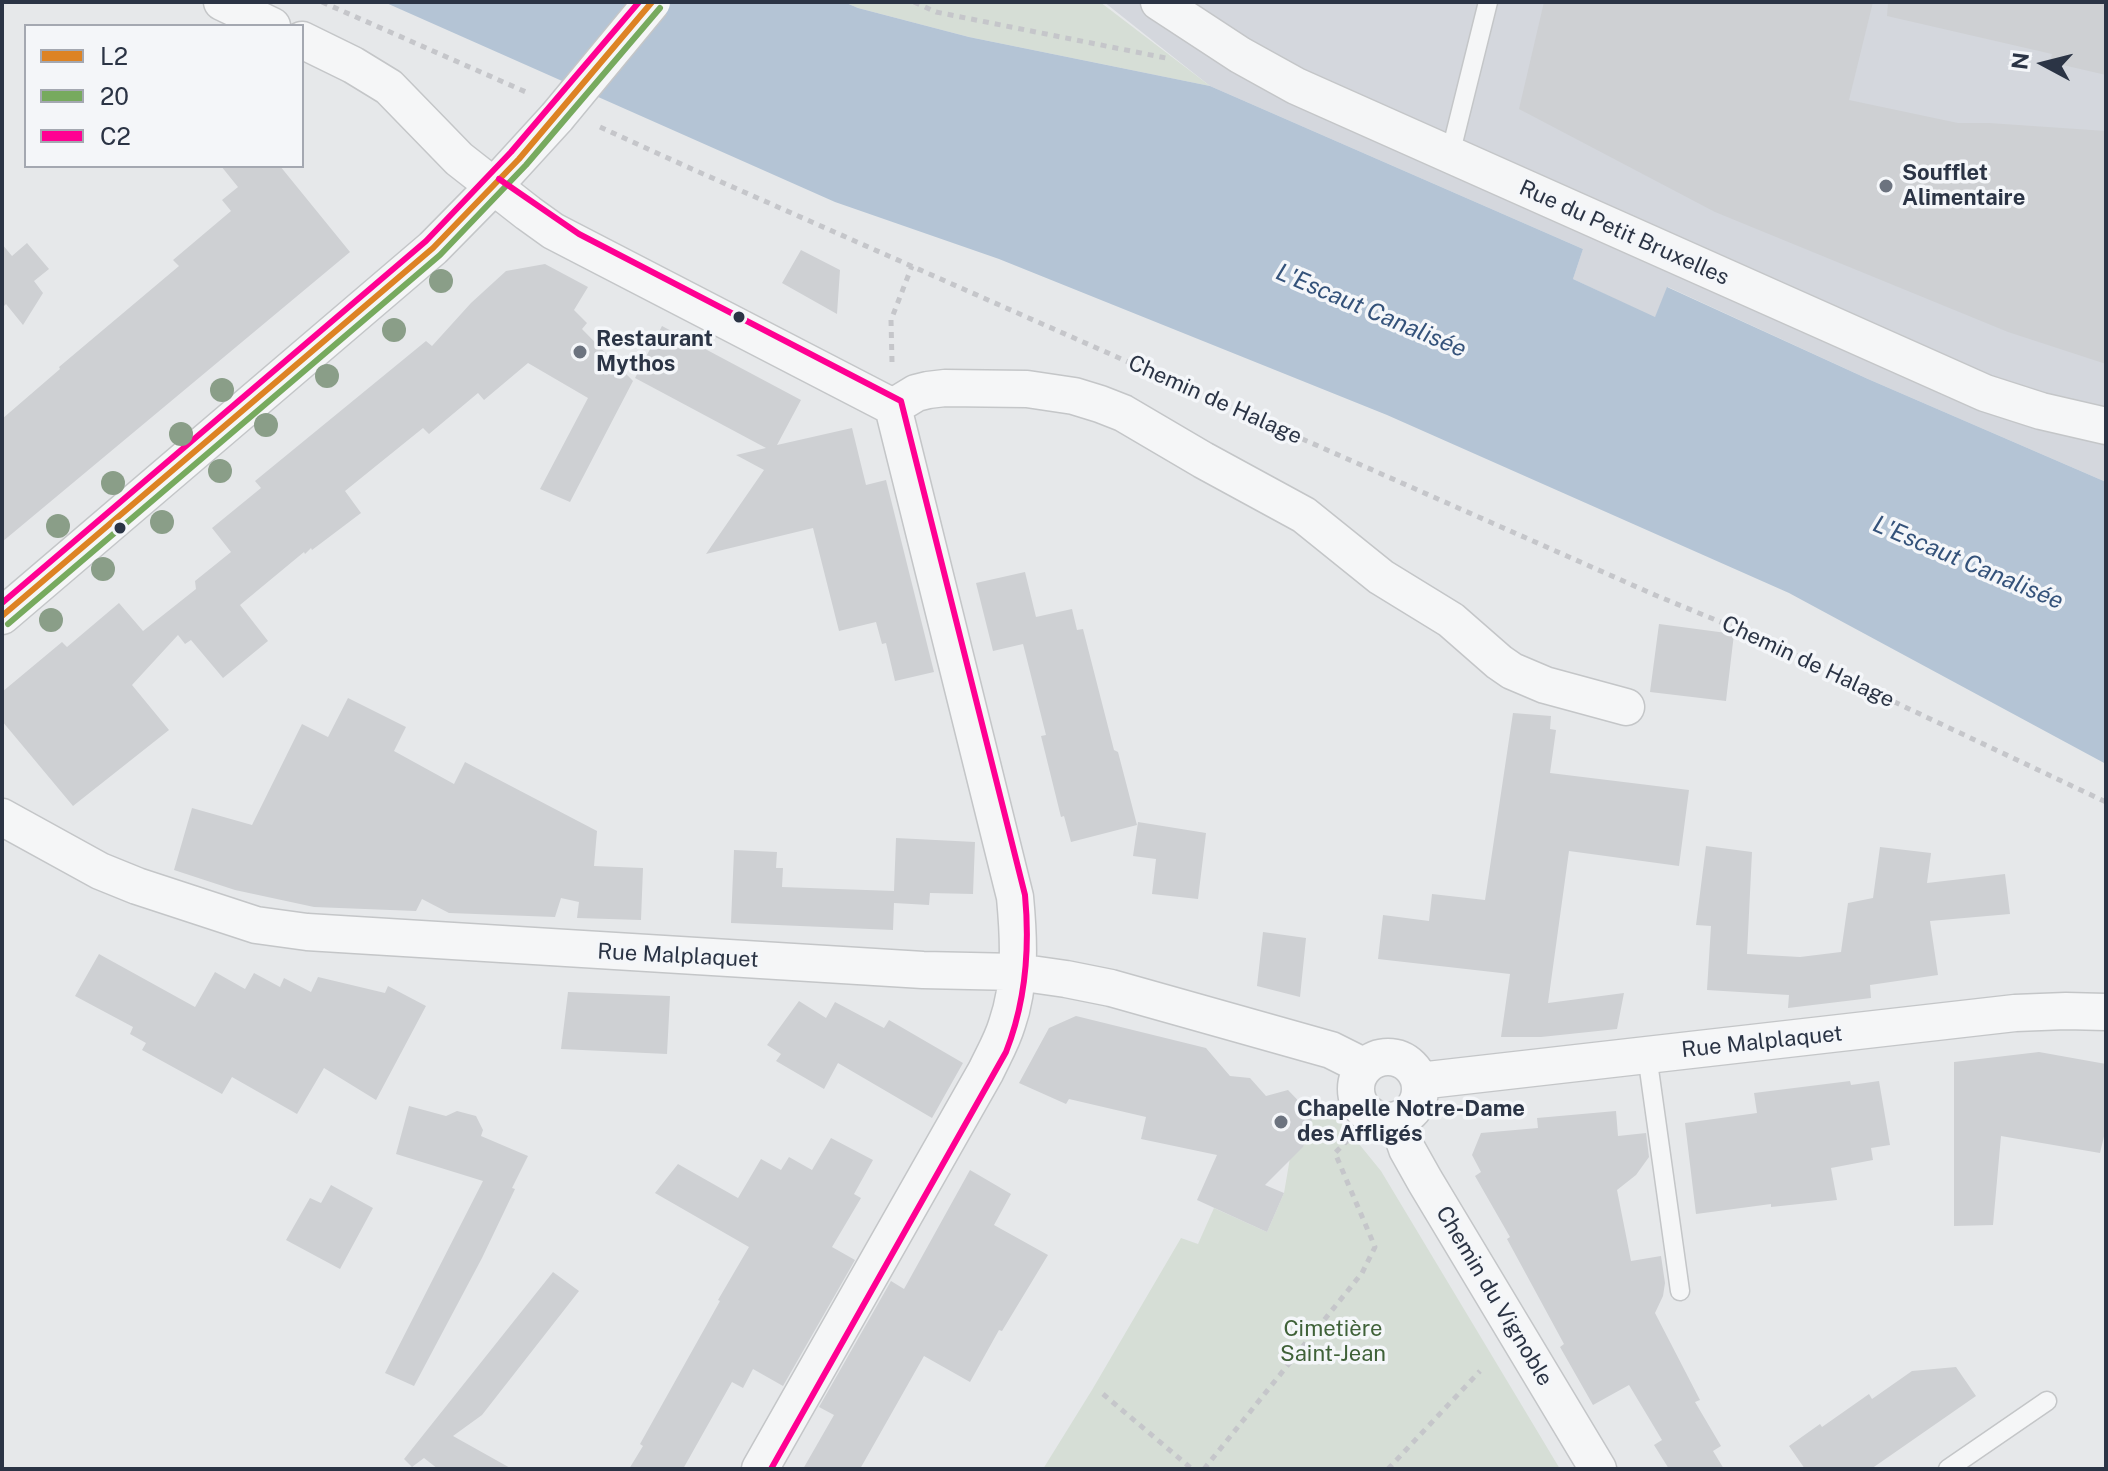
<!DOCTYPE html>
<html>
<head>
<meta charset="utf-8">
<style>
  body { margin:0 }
  #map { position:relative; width:2108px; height:1471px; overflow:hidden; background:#e6e8ea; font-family:"Public Sans",sans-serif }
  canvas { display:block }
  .frame { position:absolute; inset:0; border:4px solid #2b3445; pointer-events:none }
  .legend { position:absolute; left:24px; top:24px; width:280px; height:144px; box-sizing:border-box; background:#f4f6f9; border:2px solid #a4a8b1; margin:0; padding:10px 14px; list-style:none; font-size:24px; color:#2b3445 }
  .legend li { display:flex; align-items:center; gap:16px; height:40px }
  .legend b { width:40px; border:2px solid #a4a8b1 }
  .north { position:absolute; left:2004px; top:24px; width:80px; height:80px; -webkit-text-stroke:6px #f4f6f9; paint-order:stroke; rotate:277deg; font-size:22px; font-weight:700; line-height:32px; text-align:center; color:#2b3445 }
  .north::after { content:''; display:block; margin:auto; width:28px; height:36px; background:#2b3445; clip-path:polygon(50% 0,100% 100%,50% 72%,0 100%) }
</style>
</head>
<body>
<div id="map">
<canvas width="2108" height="1471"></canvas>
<div class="frame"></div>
<ul class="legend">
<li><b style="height:10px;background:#dd8324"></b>L2</li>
<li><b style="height:10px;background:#77aa5e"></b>20</li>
<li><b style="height:10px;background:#ff0092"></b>C2</li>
</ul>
<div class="north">N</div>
</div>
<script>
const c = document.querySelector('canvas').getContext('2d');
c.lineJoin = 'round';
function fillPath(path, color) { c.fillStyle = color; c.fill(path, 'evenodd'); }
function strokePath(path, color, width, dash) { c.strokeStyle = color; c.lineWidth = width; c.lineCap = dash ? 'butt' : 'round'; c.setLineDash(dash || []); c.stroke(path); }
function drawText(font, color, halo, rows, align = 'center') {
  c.font = font + ' "Public Sans",sans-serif'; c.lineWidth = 7; c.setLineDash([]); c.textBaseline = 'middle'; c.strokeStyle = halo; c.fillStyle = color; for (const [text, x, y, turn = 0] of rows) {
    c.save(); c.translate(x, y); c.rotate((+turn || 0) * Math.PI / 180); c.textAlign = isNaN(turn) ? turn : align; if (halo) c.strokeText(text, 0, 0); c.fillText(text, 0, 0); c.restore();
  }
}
const built = new Path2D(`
  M 1104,2 L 2106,2 L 2106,482 L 1868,379 L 1668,287 L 1655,318 L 1573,279 L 1583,249 L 1210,86 Z`);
const green = new Path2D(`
  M 844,2 L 1100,2 L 1210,86 L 969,37 L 858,8 Z
  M 1333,1112 L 1381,1171 L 1560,1469 L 1043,1469 L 1092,1390 L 1181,1238 L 1198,1244 L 1214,1208 L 1267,1232 L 1284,1193 L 1290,1158 L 1313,1116 Z`);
const water = new Path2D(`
  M 384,2 L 844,2 L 858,8 L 969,37 L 1210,86 L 1583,249 L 1573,279 L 1655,317 L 1667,287 L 1868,379 L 2106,482 L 2106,764 L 1789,593 L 1387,415 L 999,259 L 835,202 Z`);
const building = new Path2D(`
  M 1544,2 L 1873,2 L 1849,100 L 1958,123 L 1989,123 L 2106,131 L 2106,364 L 2008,332 L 1715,212 L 1519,109 Z
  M 1888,2 L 2106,2 L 2106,75 L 2050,62 L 2052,54 L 1887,16 Z
  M 221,166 L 280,166 L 350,252 L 2,542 L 2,419 L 60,369 L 59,367 L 179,266 L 173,260 L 231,211 L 222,200 L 238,187 Z
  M 27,243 L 49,269 L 34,281 L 43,293 L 23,325 L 6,304 L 2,308 L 2,244 L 12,256 Z
  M 801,250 L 840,270 L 837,314 L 782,283 Z
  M 545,264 L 588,287 L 574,310 L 587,323 L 582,329 L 633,381 L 570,502 L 540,489 L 588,398 L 528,363 L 484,400 L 478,393 L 429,434 L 423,428 L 345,491 L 361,513 L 312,550 L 311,548 L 305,554 L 304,552 L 240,605 L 268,641 L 223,678 L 191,640 L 185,644 L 178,635 L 132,685 L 169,730 L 73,806 L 2,721 L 2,692 L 62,642 L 67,647 L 119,603 L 143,631 L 196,589 L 195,581 L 231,552 L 212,528 L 261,488 L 255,481 L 426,341 L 432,346 L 471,303 L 506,271 Z
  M 662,326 L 801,400 L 777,445 L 852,428 L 866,485 L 886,480 L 934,672 L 895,681 L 886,643 L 882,644 L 876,622 L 839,631 L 813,528 L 706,554 L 764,470 L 736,455 L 766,448 L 635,378 Z
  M 1025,572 L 1036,617 L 1072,609 L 1077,630 L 1083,629 L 1114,750 L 1118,752 L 1137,825 L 1071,842 L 1064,816 L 1061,817 L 1041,736 L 1046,735 L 1023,644 L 993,651 L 976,583 Z
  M 1659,624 L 1734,634 L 1726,701 L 1650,692 Z
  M 348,698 L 406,727 L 394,751 L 454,784 L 465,762 L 597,831 L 594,866 L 643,868 L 641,920 L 577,918 L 579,902 L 561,898 L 555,917 L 449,913 L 422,899 L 416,911 L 314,907 L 235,890 L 174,870 L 192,808 L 252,825 L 302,724 L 328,737 Z
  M 1513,713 L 1551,716 L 1550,729 L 1556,730 L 1550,773 L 1689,790 L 1679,866 L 1569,851 L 1548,1003 L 1624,993 L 1617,1029 L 1541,1037 L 1501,1037 L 1510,974 L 1378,959 L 1383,915 L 1429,921 L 1432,894 L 1485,900 Z
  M 1138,822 L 1206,833 L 1198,899 L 1152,894 L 1156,859 L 1133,856 Z
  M 896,838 L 975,842 L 973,894 L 930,893 L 929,905 L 894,903 L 893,930 L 731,923 L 734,850 L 777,852 L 776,868 L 783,868 L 782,887 L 894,891 Z
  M 1706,846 L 1752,852 L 1747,954 L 1800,957 L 1841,952 L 1848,903 L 1873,898 L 1880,847 L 1931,853 L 1927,883 L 2005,874 L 2010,914 L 1930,921 L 1938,975 L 1870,985 L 1871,998 L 1788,1008 L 1789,995 L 1707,990 L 1711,926 L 1696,925 Z
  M 1263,932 L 1306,938 L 1300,997 L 1257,986 Z
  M 99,954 L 195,1007 L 215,972 L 245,989 L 254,973 L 280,987 L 284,978 L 311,992 L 318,977 L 385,993 L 388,986 L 426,1006 L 376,1100 L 324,1068 L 297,1114 L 232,1077 L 222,1094 L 142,1050 L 146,1043 L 130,1034 L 133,1027 L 75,996 Z
  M 568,992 L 670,996 L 667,1054 L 561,1049 Z
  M 799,1001 L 826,1018 L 835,1002 L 884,1028 L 889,1020 L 963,1063 L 932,1118 L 838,1063 L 824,1089 L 776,1061 L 781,1054 L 767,1045 Z
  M 1076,1016 L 1206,1048 L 1230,1076 L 1250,1078 L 1266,1096 L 1288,1090 L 1313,1116 L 1303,1147 L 1265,1185 L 1284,1193 L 1267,1232 L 1197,1200 L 1217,1155 L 1141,1139 L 1146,1117 L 1069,1099 L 1066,1104 L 1019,1083 L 1049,1028 Z
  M 2039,1052 L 2106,1064 L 2106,1128 L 2100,1153 L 2001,1136 L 1993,1225 L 1954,1226 L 1954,1062 Z
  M 1850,1081 L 1851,1085 L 1879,1081 L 1890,1145 L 1871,1148 L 1873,1160 L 1831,1168 L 1837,1200 L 1771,1207 L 1771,1204 L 1696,1214 L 1685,1123 L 1757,1113 L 1754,1093 Z
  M 409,1106 L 446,1116 L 457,1111 L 476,1116 L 483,1130 L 481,1136 L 528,1156 L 512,1188 L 515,1189 L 482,1258 L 414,1386 L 385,1373 L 483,1181 L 396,1154 Z
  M 1616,1111 L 1618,1136 L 1646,1133 L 1649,1157 L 1636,1175 L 1617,1190 L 1631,1261 L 1661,1256 L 1665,1283 L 1663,1296 L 1655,1313 L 1700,1400 L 1695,1402 L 1721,1446 L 1713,1451 L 1724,1469 L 1669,1469 L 1654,1445 L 1662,1440 L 1629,1385 L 1593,1405 L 1560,1347 L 1564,1344 L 1507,1239 L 1510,1237 L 1475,1176 L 1481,1172 L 1472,1155 L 1481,1133 L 1538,1128 L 1537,1118 Z
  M 831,1138 L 873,1160 L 854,1194 L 861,1198 L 832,1247 L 855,1260 L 783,1386 L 753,1369 L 743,1388 L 732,1382 L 683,1469 L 629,1469 L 643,1446 L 640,1444 L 720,1301 L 718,1300 L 749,1247 L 655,1193 L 678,1164 L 738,1198 L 761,1159 L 781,1170 L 789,1157 L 812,1170 Z
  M 970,1170 L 1011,1194 L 994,1225 L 1048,1255 L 1002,1331 L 999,1330 L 970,1382 L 924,1356 L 860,1469 L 803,1469 L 834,1415 L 819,1407 L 891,1281 L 904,1289 Z
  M 331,1185 L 373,1208 L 340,1269 L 286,1240 L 310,1198 L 321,1203 Z
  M 553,1272 L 579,1291 L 482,1415 L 453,1436 L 512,1469 L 438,1469 L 424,1458 L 412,1467 L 404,1459 Z
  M 1956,1367 L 1976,1396 L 1871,1469 L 1805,1469 L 1789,1446 L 1820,1424 L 1822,1427 L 1869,1394 L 1872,1399 L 1912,1371 Z`);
const path = new Path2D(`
  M 322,2 L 526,92
  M 914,2 L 936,12 L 1171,59
  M 600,127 L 692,169 L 1655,595 L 1757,637 L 2106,802
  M 892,362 L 891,320 L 912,266
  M 1103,1394 L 1192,1469
  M 1204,1469 L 1362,1273 L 1375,1247 L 1335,1153 L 1360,1128
  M 1388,1469 L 1480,1371`);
const service = new Path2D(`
  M 1450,155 L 1488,2
  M 1647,1055 L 1680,1291
  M 1948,1469 L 2047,1401`);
const minor = new Path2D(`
  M 222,2 L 272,26
  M 1159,2 L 1240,55 L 1296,86 L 1985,393 L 2041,411 L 2106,426
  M 302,40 L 353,65 L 389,87 L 459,159 L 528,213 L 553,231 L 893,407 L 1015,897 C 1019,939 1021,984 1007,1024 C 1002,1041 993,1056 986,1071 L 760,1469
  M 893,407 L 916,393 L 928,390 L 945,388 L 1027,389 L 1074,396 L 1100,404 L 1123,413 L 1203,460 L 1304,515 L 1381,577 L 1451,620 L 1499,662 L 1512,671 L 1545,685 L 1626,707
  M 2,616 L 433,248 L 493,187 L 557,117
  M 2,817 L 100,871 L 137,886 L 256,925 L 307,932 L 923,970 L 1017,972 L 1066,979 L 1111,988 L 1331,1050 L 1365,1067
  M1356 1089a32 32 0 1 1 64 0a32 32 0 1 1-64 0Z
  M 1419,1081 L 2015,1013 L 2066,1011 L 2106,1012
  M 1397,1120 L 1407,1149 L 1425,1181 L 1598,1469`);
const minorBridge = new Path2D(`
  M 557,117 L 652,2`);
const bus1 = new Path2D(`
  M 2,616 L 433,248 L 519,159 L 652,2`);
const bus2 = new Path2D(`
  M 8,624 L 440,255 L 526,165 L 660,8`);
const bus3 = new Path2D(`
  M 499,179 L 579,234 L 901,401 L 1025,895 C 1030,949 1026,1001 1006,1052 L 771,1469
  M 2,603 L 426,241 L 511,152 L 639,2`);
const trees = [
  [441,281],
  [394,330],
  [327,376],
  [222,390],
  [266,425],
  [181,434],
  [220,471],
  [113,483],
  [162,522],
  [58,526],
  [103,569],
  [51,620]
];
const markers = [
  [1886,186,8,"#6c737f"],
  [739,317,7,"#2b3445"],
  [580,352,8,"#6c737f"],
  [120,528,7,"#2b3445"],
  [1281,1122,8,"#6c737f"]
];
const poiNames = [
  ["Soufflet",1902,173],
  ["Alimentaire",1902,198],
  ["Restaurant",596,339],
  ["Mythos",596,364],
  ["Chapelle Notre-Dame",1297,1109],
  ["des Affligés",1297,1134]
];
const streetNames = [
  ["Rue du Petit Bruxelles",1624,233,24],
  ["Chemin de Halage",1215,400,24],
  ["Chemin de Halage",1808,662,25],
  ["Rue Malplaquet",678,956,3],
  ["Rue Malplaquet",1762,1042,-6],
  ["Chemin du Vignoble",1494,1296,59]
];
const parkNames = [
  ["Cimetière",1333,1329],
  ["Saint-Jean",1333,1354]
];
const waterNames = [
  ["L'Escaut Canalisée",1371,311,23],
  ["L'Escaut Canalisée",1968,563,23]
];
fillPath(built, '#d4d7dd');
fillPath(green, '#d6ded6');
fillPath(water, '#b4c4d5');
fillPath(building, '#ced0d3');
strokePath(service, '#c4c6c8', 21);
strokePath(minor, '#c4c6c8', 39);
strokePath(path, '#c5c6ca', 5, [6, 6]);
strokePath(service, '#f5f6f7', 18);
strokePath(minor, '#f5f6f7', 36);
strokePath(minorBridge, '#c4c6c8', 39, []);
strokePath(minorBridge, '#f5f6f7', 36);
strokePath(bus1, '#dd8324', 6);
strokePath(bus2, '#77aa5e', 6);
strokePath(bus3, '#ff0092', 6);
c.fillStyle = '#8a9e88';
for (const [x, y] of trees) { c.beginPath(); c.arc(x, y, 12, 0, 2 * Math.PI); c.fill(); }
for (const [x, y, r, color] of markers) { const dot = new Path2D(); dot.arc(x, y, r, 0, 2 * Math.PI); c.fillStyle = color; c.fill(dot); strokePath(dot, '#f4f6f9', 3); }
drawText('bold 22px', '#2b3445', '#f4f6f9', poiNames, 'left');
drawText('22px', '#2b3445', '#f4f6f9', streetNames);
drawText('22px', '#3f6138', '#f4f6f9', parkNames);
drawText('italic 24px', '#34527a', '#f4f6f9', waterNames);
</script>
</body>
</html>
